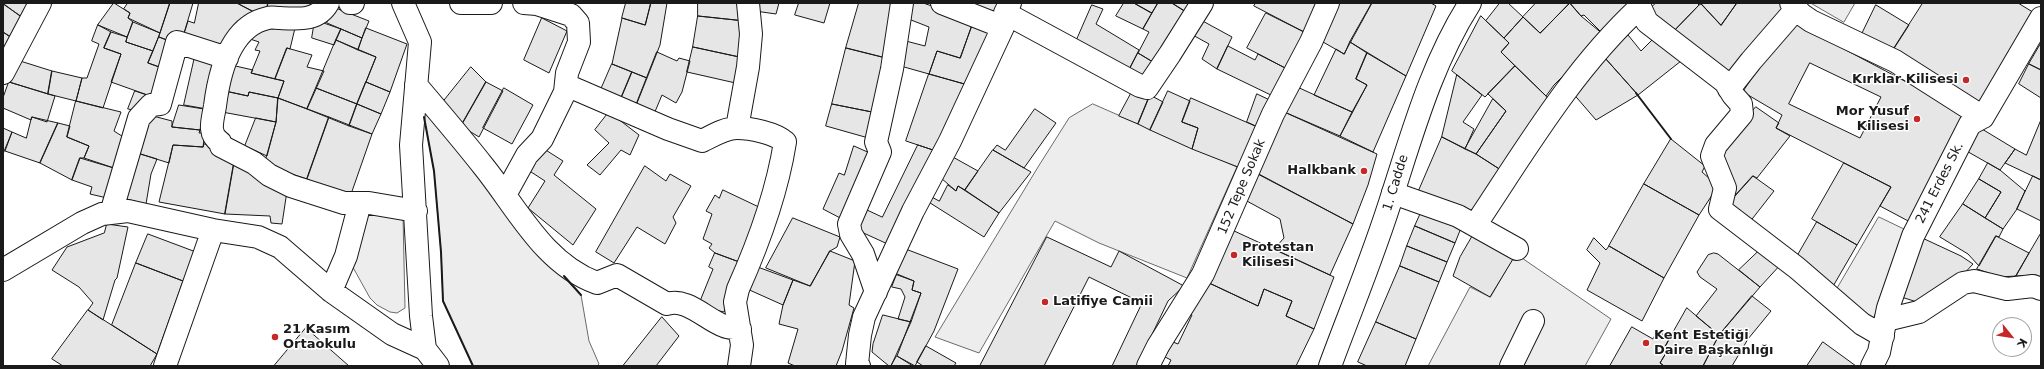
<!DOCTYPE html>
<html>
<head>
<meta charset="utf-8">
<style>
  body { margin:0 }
  #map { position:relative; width:2044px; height:369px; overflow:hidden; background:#fff; font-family:"DejaVu Sans",sans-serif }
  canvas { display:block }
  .frame { position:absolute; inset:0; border:4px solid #1a1a1a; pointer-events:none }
  .north { position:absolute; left:1992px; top:317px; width:40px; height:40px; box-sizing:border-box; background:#fff; border:1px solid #a3a3a3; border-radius:50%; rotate:120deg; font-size:11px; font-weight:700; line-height:16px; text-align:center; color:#1a1a1a }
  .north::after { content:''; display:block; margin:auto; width:14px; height:18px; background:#c62828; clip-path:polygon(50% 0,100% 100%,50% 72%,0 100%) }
</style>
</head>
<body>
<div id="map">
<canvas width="2044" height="369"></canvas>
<div class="frame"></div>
<div class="north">K</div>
</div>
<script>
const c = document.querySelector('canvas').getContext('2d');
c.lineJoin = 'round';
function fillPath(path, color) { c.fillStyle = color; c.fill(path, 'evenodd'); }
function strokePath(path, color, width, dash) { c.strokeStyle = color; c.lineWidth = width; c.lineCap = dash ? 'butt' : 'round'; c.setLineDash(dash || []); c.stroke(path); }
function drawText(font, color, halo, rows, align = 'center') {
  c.font = font + ' "DejaVu Sans",sans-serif'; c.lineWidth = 3; c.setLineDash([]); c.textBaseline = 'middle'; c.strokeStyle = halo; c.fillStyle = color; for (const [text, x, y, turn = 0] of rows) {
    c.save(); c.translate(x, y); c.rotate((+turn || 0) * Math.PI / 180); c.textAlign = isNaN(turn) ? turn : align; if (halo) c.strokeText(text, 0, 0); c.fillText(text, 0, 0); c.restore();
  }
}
const built = new Path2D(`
  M 1811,3 L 1855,3 L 1844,22 Z
  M 1093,104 L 1237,167 L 1187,278 L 1099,243 L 1055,221 L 979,353 L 935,337 L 1038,167 L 1069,118 Z
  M 427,106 L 541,253 L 581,295 L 589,341 L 599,364 L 597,366 L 473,366 L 443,301 L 441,252 L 434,171 L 424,117 Z
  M 370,206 L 403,215 L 405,308 L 397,313 L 390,312 L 377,305 L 370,298 L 350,262 Z
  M 1879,217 L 1906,230 L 1873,320 L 1837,289 Z
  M 1516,254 L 1611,319 L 1585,366 L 1428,366 L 1470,287 L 1490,297 Z`);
const building = new Path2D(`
  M 3,3 L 30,3 L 22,17 Z
  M 114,3 L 130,13 L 128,18 L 133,22 L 127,37 L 98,25 Z
  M 128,3 L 170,3 L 160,33 L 128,18 L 130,13 L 124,9 Z
  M 170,3 L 193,3 L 182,40 L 172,42 L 159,37 Z
  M 199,3 L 237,3 L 260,15 L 223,54 L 182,40 L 188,21 L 194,23 Z
  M 237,3 L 268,3 L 266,13 L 260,15 Z
  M 268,3 L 315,3 L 313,8 L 266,13 Z
  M 626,3 L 651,3 L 645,25 L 622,18 Z
  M 651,3 L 667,3 L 660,45 L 647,78 L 612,64 L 622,18 L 645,25 Z
  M 698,3 L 744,3 L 745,21 L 698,16 Z
  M 754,3 L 779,3 L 776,14 L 755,11 Z
  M 799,3 L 830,3 L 824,23 L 795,15 Z
  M 859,3 L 887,3 L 898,6 L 886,58 L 846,48 Z
  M 911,3 L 923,3 L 974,20 L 960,58 L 937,51 L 929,74 L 897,65 L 902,40 L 925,46 L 929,27 L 906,18 Z
  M 957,3 L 1002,3 L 996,19 Z
  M 1124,3 L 1134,3 L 1152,13 L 1143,29 L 1116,16 Z
  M 1134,3 L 1158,3 L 1152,13 Z
  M 1158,3 L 1172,3 L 1188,13 L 1158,65 L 1138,53 L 1149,32 L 1143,29 Z
  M 1172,3 L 1194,3 L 1188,13 Z
  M 1256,3 L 1322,3 L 1308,34 L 1254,6 Z
  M 1336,3 L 1372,3 L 1344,54 L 1323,42 Z
  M 1372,3 L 1431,3 L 1436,6 L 1406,76 L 1350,42 Z
  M 1500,3 L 1508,3 L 1523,17 L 1504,38 L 1486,21 Z
  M 1536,3 L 1570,3 L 1540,33 L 1523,17 Z
  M 1570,3 L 1581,16 L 1584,15 L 1604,35 L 1554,85 L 1546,96 L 1501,52 L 1509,43 L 1504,38 L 1523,17 L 1540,33 Z
  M 1570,3 L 1631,3 L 1604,35 L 1581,16 Z
  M 1656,3 L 1697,3 L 1699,5 L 1670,35 L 1648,11 Z
  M 1701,3 L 1737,3 L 1721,25 Z
  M 1737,3 L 1782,3 L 1787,14 L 1729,75 L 1670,35 L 1699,5 L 1701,4 L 1721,25 Z
  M 1923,3 L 2018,3 L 2036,14 L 1980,106 L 1893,50 Z
  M 3,4 L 22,17 L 10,37 L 3,32 Z
  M 1092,5 L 1103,9 L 1096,24 L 1139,50 L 1128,72 L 1075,44 Z
  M 1876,5 L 1909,25 L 1893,50 L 1861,36 Z
  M 333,7 L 369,21 L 362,38 L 327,23 Z
  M 1266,13 L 1308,34 L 1289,70 L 1247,48 Z
  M 698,16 L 745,21 L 744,58 L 693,47 Z
  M 1481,16 L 1509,43 L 1501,52 L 1515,66 L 1485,97 L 1452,71 Z
  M 542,18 L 567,31 L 549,73 L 524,60 Z
  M 1199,19 L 1232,37 L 1217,69 L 1202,59 L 1209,44 L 1189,33 Z
  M 315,20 L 341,29 L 334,45 L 312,38 Z
  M 974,20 L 996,29 L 968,85 L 929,74 L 937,51 L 960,58 Z
  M 1791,21 L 1967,114 L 1912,223 L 1880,206 L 1891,187 L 1776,128 L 1782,115 L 1743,92 ZM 1810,63 L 1881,97 L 1860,138 L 1789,104 Z
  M 133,22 L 160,33 L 153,51 L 126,42 Z
  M 270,23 L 295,28 L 290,49 L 287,48 L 275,79 L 251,73 L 260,51 L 255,50 L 259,42 L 244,37 Z
  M 98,25 L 111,32 L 104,48 L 121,54 L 103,108 L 76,101 L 82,78 L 87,78 L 99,44 L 92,41 Z
  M 366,28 L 407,44 L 390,92 L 366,82 L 376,57 L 358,50 Z
  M 341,29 L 362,38 L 358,50 L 336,40 Z
  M 3,32 L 16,40 L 3,59 Z
  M 111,32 L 127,37 L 126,42 L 153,51 L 148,63 L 165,69 L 156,98 L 111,82 L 121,54 L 104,48 Z
  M 1628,35 L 1641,51 L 1657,35 L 1681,61 L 1638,95 L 1605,58 Z
  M 159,37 L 172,42 L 165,69 L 148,63 Z
  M 336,40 L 376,57 L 357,104 L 316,88 Z
  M 1350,42 L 1367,53 L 1356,79 L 1367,85 L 1352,112 L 1314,95 L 1336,49 L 1344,54 Z
  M 2041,43 L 2041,70 L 2029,64 Z
  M 1228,46 L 1255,60 L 1258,54 L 1289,70 L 1275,97 L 1217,69 Z
  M 693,47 L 744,58 L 740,84 L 687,72 Z
  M 287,48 L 312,55 L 307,67 L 324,71 L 307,109 L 278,98 L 284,81 L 275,79 Z
  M 846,48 L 886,58 L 877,113 L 832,104 Z
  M 196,52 L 219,59 L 207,109 L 184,105 Z
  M 657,52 L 677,61 L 679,58 L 690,61 L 682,92 L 676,103 L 662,95 L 654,114 L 635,108 Z
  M 1138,53 L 1158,65 L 1148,83 L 1128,72 Z
  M 1367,53 L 1406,76 L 1373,152 L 1340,136 L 1367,85 L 1356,79 Z
  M 1605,58 L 1638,95 L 1596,120 L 1571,91 Z
  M 17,60 L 52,71 L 48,94 L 9,82 Z
  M 612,64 L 632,72 L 619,103 L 599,94 Z
  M 2029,64 L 2041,70 L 2041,98 L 2019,84 Z
  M 231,65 L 253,70 L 251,73 L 284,81 L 278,98 L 249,92 L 248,96 L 225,91 Z
  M 1515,66 L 1546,96 L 1550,102 L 1504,172 L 1476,154 L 1506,111 L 1488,94 Z
  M 471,67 L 486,82 L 461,126 L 443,102 Z
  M 52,71 L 82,78 L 76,101 L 48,94 Z
  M 632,72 L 647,78 L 635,108 L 619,103 Z
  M 929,74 L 968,85 L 939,152 L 906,141 Z
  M 1457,75 L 1482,95 L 1463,122 L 1474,129 L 1465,149 L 1442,137 Z
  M 9,82 L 55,96 L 47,122 L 32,117 L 31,120 L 3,108 L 3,98 Z
  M 366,82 L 390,92 L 381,114 L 357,104 Z
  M 486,82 L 503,91 L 479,137 L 461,126 Z
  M 1295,86 L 1352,112 L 1340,136 L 1282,111 Z
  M 316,88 L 357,104 L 349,126 L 307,109 Z
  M 504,88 L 533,105 L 512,144 L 483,128 Z
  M 1134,88 L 1150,95 L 1138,124 L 1119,116 Z
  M 135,91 L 156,98 L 139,111 L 128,109 Z
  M 225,91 L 248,96 L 249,92 L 278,98 L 276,122 L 222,112 Z
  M 1168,91 L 1190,101 L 1182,122 L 1198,128 L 1192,149 L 1150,130 Z
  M 1257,94 L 1274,102 L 1262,129 L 1247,122 Z
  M 1150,95 L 1163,102 L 1150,130 L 1138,124 Z
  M 278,98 L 329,117 L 307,179 L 264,165 L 276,122 Z
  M 1191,98 L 1262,129 L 1243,169 L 1192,149 L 1198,128 L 1182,122 Z
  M 1493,99 L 1506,111 L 1476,154 L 1465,149 Z
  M 76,101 L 121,112 L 114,131 L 125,138 L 117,169 L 84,158 L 89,146 L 67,137 Z
  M 357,104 L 381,114 L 372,134 L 349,126 Z
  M 832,104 L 877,113 L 872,139 L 826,126 Z
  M 179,105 L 204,109 L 200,130 L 172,127 Z
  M 1756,107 L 1779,123 L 1776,128 L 1790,136 L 1757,178 L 1753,176 L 1735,196 L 1719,150 Z
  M 1035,109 L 1056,123 L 1024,168 L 993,150 L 997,145 L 1005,150 Z
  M 1282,111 L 1377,154 L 1368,185 L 1353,224 L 1252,171 Z
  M 609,112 L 639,135 L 630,155 L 621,150 L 600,175 L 587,165 L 609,143 L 595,130 Z
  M 153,116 L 172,121 L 172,127 L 200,130 L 199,133 L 205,133 L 203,147 L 173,145 L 169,163 L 134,152 Z
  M 32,117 L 58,123 L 40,163 L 5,151 L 12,132 L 26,138 Z
  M 329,117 L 372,134 L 350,197 L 307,179 Z
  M 256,118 L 276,122 L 267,156 L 245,146 Z
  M 2041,120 L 2041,180 L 2005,163 L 2015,149 L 2026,155 Z
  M 58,123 L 70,126 L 67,137 L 89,146 L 84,158 L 80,158 L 72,180 L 40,163 Z
  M 1977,126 L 2015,149 L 2000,170 L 1963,149 Z
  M 3,128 L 12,132 L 3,154 Z
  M 1442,137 L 1476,154 L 1504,172 L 1474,219 L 1417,195 Z
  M 1671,139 L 1705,166 L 1702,172 L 1718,186 L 1699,215 L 1644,184 Z
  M 204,144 L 216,146 L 235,157 L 225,214 L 159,202 L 173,145 L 203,147 Z
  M 918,145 L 939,152 L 892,246 L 857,230 L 867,210 L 882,217 Z
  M 854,146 L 872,154 L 844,220 L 823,209 L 839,173 L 844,175 Z
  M 541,147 L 563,161 L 554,175 L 596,209 L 573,245 L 528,208 L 545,181 L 528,170 Z
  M 993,150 L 1031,172 L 999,213 L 965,190 Z
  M 134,152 L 157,159 L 151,174 L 146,204 L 118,197 Z
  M 951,156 L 978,171 L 965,190 L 958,186 L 956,191 L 941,178 Z
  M 235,157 L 287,191 L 282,224 L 271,223 L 270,216 L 225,214 Z
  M 80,158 L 117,169 L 107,198 L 90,194 L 92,187 L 72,180 Z
  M 1844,163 L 1891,187 L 1857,245 L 1812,219 Z
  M 1988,163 L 2000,170 L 2025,191 L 2017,209 L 2003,229 L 1985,218 L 2001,192 L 1979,179 Z
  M 645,166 L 666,181 L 670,174 L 691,186 L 673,217 L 676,223 L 665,244 L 637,227 L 614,263 L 596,252 Z
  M 1255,172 L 1353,224 L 1330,275 L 1274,249 L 1284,238 L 1280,219 L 1245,200 Z
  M 1753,176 L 1774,191 L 1749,223 L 1727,205 Z
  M 2033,176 L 2041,180 L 2041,221 L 2017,209 Z
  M 1979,179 L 2001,192 L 1985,218 L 1963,204 Z
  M 1644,184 L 1699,215 L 1664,278 L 1609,246 Z
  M 948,185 L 956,191 L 958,186 L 999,213 L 984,237 L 927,201 L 930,196 L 939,201 Z
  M 723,190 L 761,208 L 742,263 L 715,253 L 709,248 L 712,244 L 703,239 L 712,214 L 706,211 L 715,195 L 719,198 Z
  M 1963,204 L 2003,229 L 1999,237 L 1996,236 L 1979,266 L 1968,254 L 1940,237 Z
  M 1424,206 L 1463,223 L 1455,243 L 1415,226 Z
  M 793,218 L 840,237 L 837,247 L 830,251 L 810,286 L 766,268 Z
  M 1817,222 L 1857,245 L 1832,288 L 1795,260 Z
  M 107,224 L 128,227 L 117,278 L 115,280 L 103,320 L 88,310 L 93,303 L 79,287 L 52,270 L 67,247 L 104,233 Z
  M 1415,226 L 1455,243 L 1447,262 L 1407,246 Z
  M 1232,230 L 1334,277 L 1314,329 L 1286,316 L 1292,301 L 1264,289 L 1258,306 L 1207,282 Z
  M 1476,230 L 1516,254 L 1490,297 L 1453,276 L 1460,257 Z
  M 2041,233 L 2041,277 L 2036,275 L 2016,276 Z
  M 148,234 L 196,252 L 183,281 L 136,263 Z
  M 1918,236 L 1961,256 L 1973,264 L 1960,278 L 1917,302 L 1898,296 Z
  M 1996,236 L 2029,253 L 2016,276 L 2000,277 L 1977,269 Z
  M 1047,237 L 1111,267 L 1119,251 L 1184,286 L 1168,301 L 1137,366 L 1112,366 L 1142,303 L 1089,277 L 1044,366 L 980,366 Z
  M 1594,238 L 1606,250 L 1609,246 L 1664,278 L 1642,321 L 1587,290 L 1600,263 L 1587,250 Z
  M 1407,246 L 1447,262 L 1439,282 L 1400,266 Z
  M 903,248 L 958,269 L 934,331 L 915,366 L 897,356 L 921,293 L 912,290 L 914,281 L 892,273 Z
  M 1761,249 L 1782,263 L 1760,287 L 1739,270 Z
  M 830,251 L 855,261 L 849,305 L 854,308 L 842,351 L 836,366 L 795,366 L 788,363 L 798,329 L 779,324 L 783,305 L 793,280 L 810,286 Z
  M 715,253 L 742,263 L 724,312 L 698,306 L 713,269 L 709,267 Z
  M 1714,253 L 1718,254 L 1760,287 L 1719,335 L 1696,316 L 1717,289 L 1700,277 L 1697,272 L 1708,255 Z
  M 136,263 L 183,281 L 157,354 L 112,325 Z
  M 755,266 L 793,280 L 783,305 L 745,288 Z
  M 1400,266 L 1439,282 L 1416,339 L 1376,322 Z
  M 897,274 L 914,281 L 912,290 L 921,293 L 911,322 L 898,319 L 905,297 L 901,289 L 892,287 Z
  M 1207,282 L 1258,306 L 1264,289 L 1292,301 L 1286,316 L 1314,329 L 1296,366 L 1168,366 L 1171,360 L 1165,357 L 1173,342 L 1178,344 L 1192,315 L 1188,313 Z
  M 1752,296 L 1771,311 L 1748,339 L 1732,366 L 1703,366 L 1719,335 Z
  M 1687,308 L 1719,335 L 1703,366 L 1662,366 L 1663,365 L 1660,363 L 1669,348 L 1665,347 Z
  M 88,310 L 157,354 L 150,366 L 63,366 L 52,359 Z
  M 883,315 L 911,322 L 891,366 L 889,366 L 872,352 L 873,344 Z
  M 662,317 L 679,336 L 656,366 L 623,366 Z
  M 1376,322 L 1416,339 L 1405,366 L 1367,366 L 1358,362 Z
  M 1632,327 L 1653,339 L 1657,331 L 1670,338 L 1665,347 L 1669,348 L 1660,363 L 1663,365 L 1662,366 L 1610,366 Z
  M 306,328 L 349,366 L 274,366 Z
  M 1823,342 L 1856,366 L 1807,366 Z
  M 926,346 L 956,363 L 954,366 L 923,366 L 917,362 Z
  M 897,356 L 913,366 L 891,366 Z`);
const street = new Path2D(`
  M 328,3 C 318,21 299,19 280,18 C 276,18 271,17 268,18 C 230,26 219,74 215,106 C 213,119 207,134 220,142 L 221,146 L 254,163 L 269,175 L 291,186 L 344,203 L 369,203 L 416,211
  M 350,3 L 353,3
  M 403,3 L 420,42 L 411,145 L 421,316 L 425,349 L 438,366
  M 461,3 L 491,3
  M 942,3 L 1003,27
  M 1640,3 L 1640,7 L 1647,22 L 1725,82 L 1733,95 L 1741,104 L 1742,114 L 1716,145 L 1712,156 L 1725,188 L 1720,209 L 1797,268 L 1862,324 L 1883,336
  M 1791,3 L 1801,14 L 1811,21 L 1895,61 L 1983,117
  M 1005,13 L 1140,86 L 1147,88 L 1170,54 L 1202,3
  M 3,73 L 40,3
  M 416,85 C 439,112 462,139 484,167 C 517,208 544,264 597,283 L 617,275 L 667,304 C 686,297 707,320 724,326 C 729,328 735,328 740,329
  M 566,85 L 668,129 L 702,141 C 712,136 725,128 737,128 C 750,128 775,133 785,142 C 777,193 759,242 738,289 L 735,302 L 742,345 L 739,366
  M 1729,89 L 1751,61 L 1796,9
  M 737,128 L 748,67 L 751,34 L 748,3
  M 1393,193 L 1458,216 L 1517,249
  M 505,195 L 527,155 L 542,139 L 565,92 L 567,73 L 579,42 L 578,23 L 571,15 L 537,4 L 524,3
  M 111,213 L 139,118 L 151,105 L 160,104 L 177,42 L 227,58
  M 1476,224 C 1526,149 1573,69 1640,7
  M 3,270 L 82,223 L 102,214 L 128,211 L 213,230 L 258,237 L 280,247 L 331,291 L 392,334 L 425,349
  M 331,291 L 346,256 L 360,203
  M 876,292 L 863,254 L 851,234 L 849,224 L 880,152 L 876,142 L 892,69 L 902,3
  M 1886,320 L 1919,312 L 1963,283 L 1974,281 L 2007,289 L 2033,286 L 2041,289
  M 165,366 L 213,230
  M 859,366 L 857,364 L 860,335 L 864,317 L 913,211 L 950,141 L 1003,27 L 1007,17 L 1005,13 L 1010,3
  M 1148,366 L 1158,346 L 1203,274 L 1273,114 L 1311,42 L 1328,3
  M 1511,366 L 1533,321
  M 1872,366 L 1879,352 L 1888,308 L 1913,236 L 1970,124 L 1983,117 L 2041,18`);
const secondary = new Path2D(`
  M 1330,366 C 1351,309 1375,252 1393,193 C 1414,128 1433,61 1470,3`);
const wall = new Path2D(`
  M 1636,93 L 1671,139
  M 424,117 L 434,171 L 441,252 L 443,301 L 473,366
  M 564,276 L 581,295`);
const markers = [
  [1966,80,4,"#c62828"],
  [1917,119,4,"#c62828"],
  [1364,171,4,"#c62828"],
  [1234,255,4,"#c62828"],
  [1045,302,4,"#c62828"],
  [275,337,4,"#c62828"],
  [1646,343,4,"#c62828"]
];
const poiNames = [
  ["Kırklar Kilisesi",1958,80,"right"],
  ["Mor Yusuf",1909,112,"right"],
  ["Kilisesi",1909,127,"right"],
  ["Halkbank",1356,171,"right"],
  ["Protestan",1242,248],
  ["Kilisesi",1242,263],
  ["Latifiye Camii",1053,302],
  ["21 Kasım",283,330],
  ["Ortaokulu",283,345],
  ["Kent Estetiği",1654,336],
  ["Daire Başkanlığı",1654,351]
];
const streetNames = [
  ["1. Cadde",1396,183,-73],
  ["241 Erdes Sk.",1940,183,-63],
  ["152 Tepe Sokak",1242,187,-67]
];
fillPath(built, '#ededed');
strokePath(built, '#6a6a6a', 1);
fillPath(building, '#e6e6e6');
strokePath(building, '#1a1a1a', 1);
strokePath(street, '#1a1a1a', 24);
strokePath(secondary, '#1a1a1a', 24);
strokePath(street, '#fff', 22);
strokePath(secondary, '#fff', 22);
strokePath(wall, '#1a1a1a', 2);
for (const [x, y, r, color] of markers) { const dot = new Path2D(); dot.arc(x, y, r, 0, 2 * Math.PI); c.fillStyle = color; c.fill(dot); strokePath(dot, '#fff', 1.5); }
drawText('bold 13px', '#1a1a1a', '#fff', poiNames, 'left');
drawText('13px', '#1a1a1a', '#fff', streetNames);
</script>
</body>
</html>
